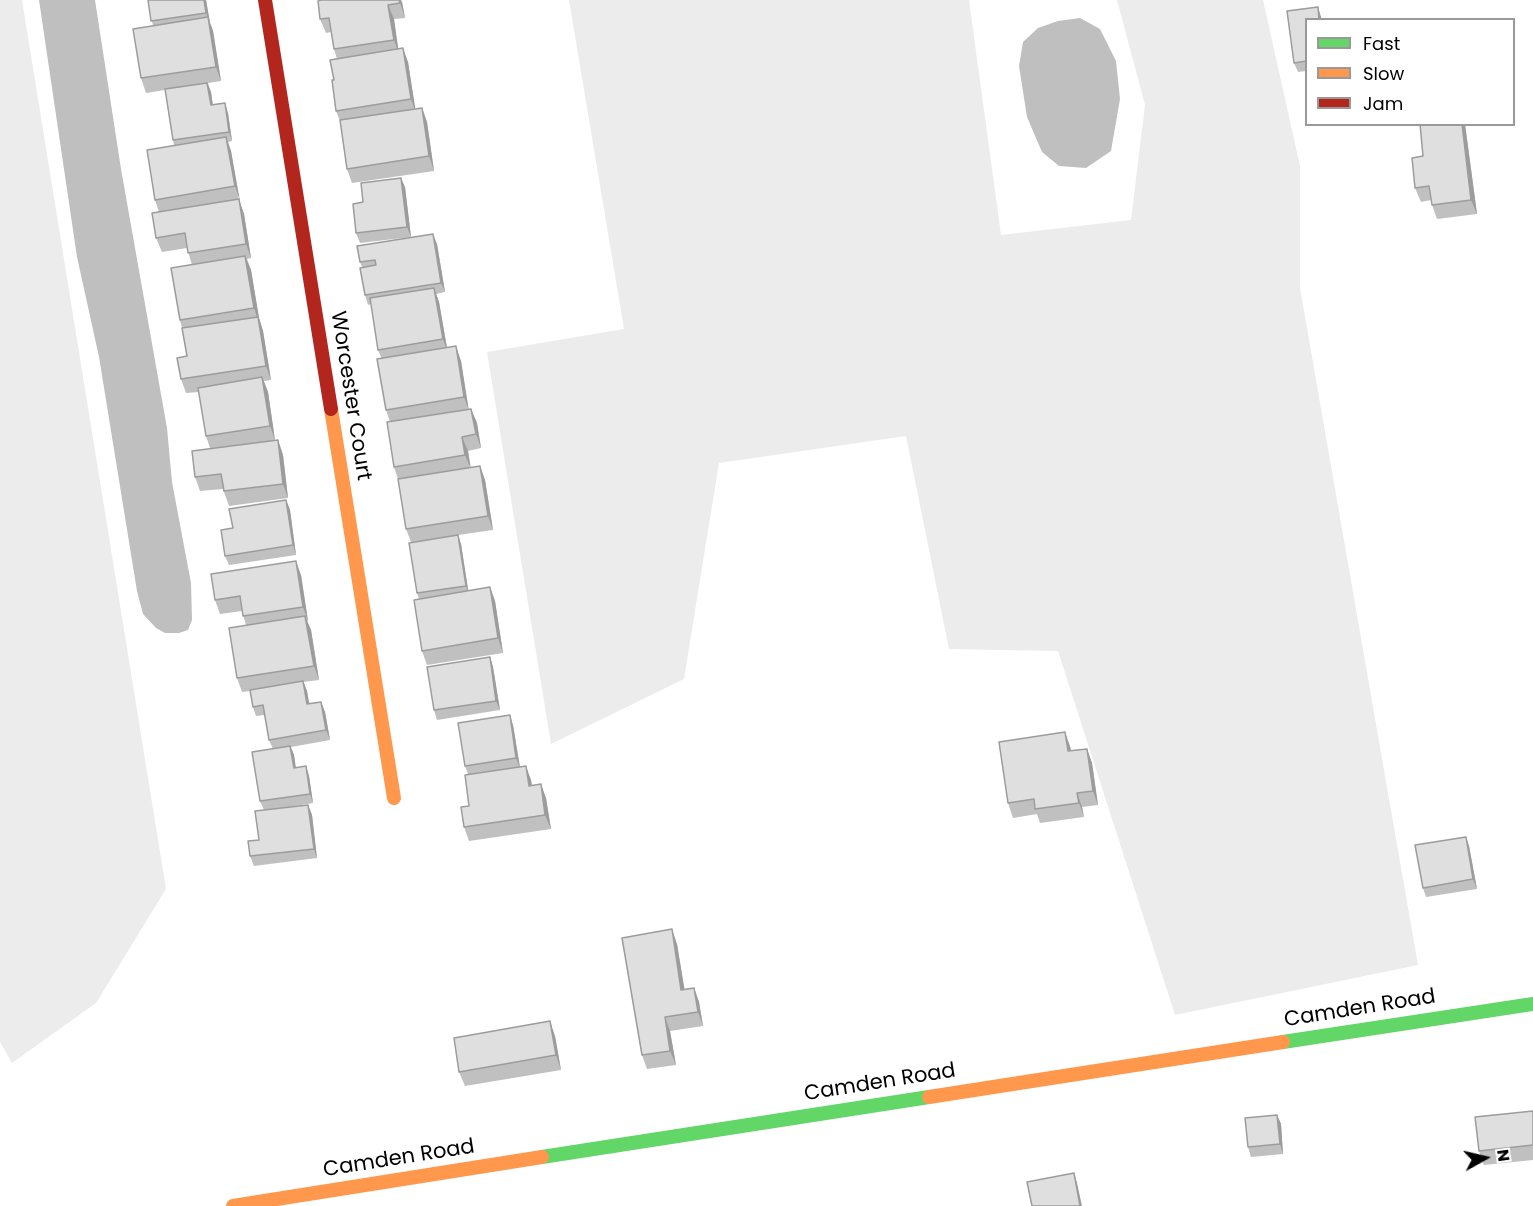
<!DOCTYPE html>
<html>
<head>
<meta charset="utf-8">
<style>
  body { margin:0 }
  #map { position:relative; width:1533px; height:1206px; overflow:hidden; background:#fff; font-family:Poppins,sans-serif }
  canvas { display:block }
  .legend { position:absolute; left:1305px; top:18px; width:210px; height:108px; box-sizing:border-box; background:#fff; border:2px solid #999; margin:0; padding:8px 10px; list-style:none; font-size:18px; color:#000 }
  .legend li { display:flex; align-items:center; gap:12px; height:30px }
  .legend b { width:30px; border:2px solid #999 }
  .north { position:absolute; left:1455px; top:1128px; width:60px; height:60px; -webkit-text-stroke:4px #fff; paint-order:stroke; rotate:82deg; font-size:16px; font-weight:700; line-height:24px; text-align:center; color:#000 }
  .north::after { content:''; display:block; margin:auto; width:21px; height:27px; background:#000; clip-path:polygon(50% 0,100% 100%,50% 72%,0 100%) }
</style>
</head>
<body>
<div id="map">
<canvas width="1533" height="1206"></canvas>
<ul class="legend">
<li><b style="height:8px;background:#63d668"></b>Fast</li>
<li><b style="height:8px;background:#ff974d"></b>Slow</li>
<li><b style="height:8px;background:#b3261e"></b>Jam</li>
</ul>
<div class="north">N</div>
</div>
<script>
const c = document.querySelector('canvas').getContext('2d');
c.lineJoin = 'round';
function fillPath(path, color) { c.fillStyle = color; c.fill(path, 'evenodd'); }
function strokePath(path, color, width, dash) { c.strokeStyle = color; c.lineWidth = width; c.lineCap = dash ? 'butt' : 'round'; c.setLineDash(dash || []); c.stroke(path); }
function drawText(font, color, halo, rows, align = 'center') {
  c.font = font + ' Poppins,sans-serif'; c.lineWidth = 6; c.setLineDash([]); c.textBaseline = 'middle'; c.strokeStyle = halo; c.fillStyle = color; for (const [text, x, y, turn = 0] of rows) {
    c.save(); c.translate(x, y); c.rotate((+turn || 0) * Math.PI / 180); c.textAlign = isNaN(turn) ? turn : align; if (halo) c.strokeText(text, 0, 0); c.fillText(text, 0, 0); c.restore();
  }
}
const green = new Path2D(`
  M 0,0 L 22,0 L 166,889 L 96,1003 L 12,1063 L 0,1042 Z
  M 569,0 L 969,0 L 1001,235 L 1131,220 L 1145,105 L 1117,0 L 1263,0 L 1300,166 L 1300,288 L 1418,965 L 1175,1015 L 1058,651 L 949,649 L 906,436 L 719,463 L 684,679 L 551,744 L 487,352 L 624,329 Z`);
const water = new Path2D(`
  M 39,0 L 95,0 L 121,169 L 167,428 L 172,482 L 191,583 L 192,620 L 188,630 L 179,633 L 165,633 L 156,628 L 143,614 L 137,591 L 99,357 L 77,257 Z
  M 1080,18 L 1100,29 L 1116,61 L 1120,99 L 1111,151 L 1086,168 L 1059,166 L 1042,152 L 1027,117 L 1019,66 L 1023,42 L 1038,28 L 1058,21 Z`);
const fast = new Path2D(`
  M 1283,1042 L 1533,1004
  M 542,1157 L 929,1097`);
const slow = new Path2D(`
  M 331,409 L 394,798
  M 929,1097 L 1283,1042
  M 233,1206 L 542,1157`);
const jam = new Path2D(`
  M 265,0 L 331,409`);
const wall = new Path2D(`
  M 148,0 L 206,0 L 210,23 L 213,31 L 221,81 L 208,83 L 211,92 L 213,105 L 228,113 L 232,141 L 228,142 L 231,151 L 239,201 L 244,214 L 251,258 L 247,259 L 251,270 L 259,318 L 263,331 L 271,380 L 264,381 L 268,392 L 275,440 L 278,440 L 283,455 L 288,498 L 229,506 L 223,489 L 200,491 L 195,477 L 210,448 L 206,436 L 199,392 L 186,393 L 181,379 L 187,356 L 182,328 L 180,320 L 192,265 L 187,248 L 162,252 L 156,238 L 159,212 L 155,200 L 174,145 L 173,140 L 165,90 L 146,93 L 141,78 L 153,26 Z
  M 402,2 L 405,18 L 394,19 L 398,49 L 408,62 L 415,109 L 422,108 L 427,122 L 434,171 L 352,183 L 347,169 L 340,121 L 336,111 L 334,80 L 337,59 L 334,49 L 331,32 L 326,33 L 320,19 Z
  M 1318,7 L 1321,20 L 1306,20 L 1306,71 L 1298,72 L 1294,63 L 1287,11 Z
  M 1420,124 L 1465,124 L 1477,214 L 1437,219 L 1432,205 L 1431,200 L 1421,202 L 1415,188 L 1423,156 Z
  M 405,187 L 411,237 L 360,243 L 356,233 L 363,202 Z
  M 437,244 L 445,292 L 436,294 L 439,302 L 447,348 L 461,361 L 468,409 L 471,409 L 477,423 L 481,448 L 468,451 L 470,468 L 480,466 L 485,480 L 493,530 L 458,535 L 461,544 L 468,591 L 490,587 L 495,601 L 503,653 L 427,665 L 422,651 L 419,599 L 417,593 L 411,542 L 406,529 L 398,479 L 394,467 L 390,422 L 386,410 L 382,359 L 378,350 L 371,304 L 368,305 L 365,295 L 362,267 L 360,262 Z
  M 286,500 L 290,510 L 296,555 L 229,565 L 225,556 L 233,528 Z
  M 301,575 L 308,621 L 307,621 L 311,630 L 319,680 L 303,682 L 307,691 L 309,704 L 321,702 L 325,712 L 330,740 L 291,747 L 294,755 L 296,768 L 306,766 L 309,776 L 313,803 L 283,808 L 308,805 L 312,815 L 317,858 L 254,866 L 250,856 L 259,840 L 264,810 L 260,801 L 273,749 L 269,740 L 265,715 L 256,716 L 253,707 L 250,691 L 242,692 L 237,678 L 246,625 L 242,611 L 220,614 L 215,600 Z
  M 490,657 L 493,667 L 500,710 L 437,720 L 434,710 Z
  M 513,725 L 520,767 L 531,780 L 532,786 L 546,798 L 551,829 L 469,841 L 464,827 L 469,806 L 468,774 L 465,766 Z
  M 1070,746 L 1071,751 L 1087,749 L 1092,763 L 1098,805 L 1082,807 L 1084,817 L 1040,823 L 1037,814 L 1013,818 L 1008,803 Z
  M 1466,837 L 1469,846 L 1477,889 L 1426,897 L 1423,888 Z
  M 677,944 L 684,989 L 694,988 L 699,1002 L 703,1026 L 670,1031 L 676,1065 L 647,1069 L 642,1055 Z
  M 555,1036 L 561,1070 L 465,1086 L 459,1072 Z
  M 1533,1111 L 1533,1160 L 1484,1165 L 1479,1151 Z
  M 1277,1115 L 1281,1124 L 1283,1154 L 1251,1157 L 1248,1147 Z`);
const shadedWall = new Path2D(`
  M 204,0 L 206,0 L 210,23 L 206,13 Z
  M 399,0 L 401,0 L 402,2 L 405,18 Z
  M 388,5 L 394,19 L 399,54 L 394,40 Z
  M 1318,7 L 1321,17 L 1321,20 L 1319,20 Z
  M 208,17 L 213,31 L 221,81 L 216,67 Z
  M 403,48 L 408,62 L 416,113 L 411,99 Z
  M 207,83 L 211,92 L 214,115 L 211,105 Z
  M 225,103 L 228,113 L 232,141 L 229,132 Z
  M 422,108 L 427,122 L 434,171 L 429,156 Z
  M 1462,124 L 1465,124 L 1477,214 L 1471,200 Z
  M 226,137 L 231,151 L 240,201 L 235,186 Z
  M 401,178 L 405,187 L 411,237 L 407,227 Z
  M 239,199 L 244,214 L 251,258 L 246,244 Z
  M 433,234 L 437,244 L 445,292 L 441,283 Z
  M 245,256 L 251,270 L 259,318 L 263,331 L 271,380 L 266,366 L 258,320 L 254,308 Z
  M 434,288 L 439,302 L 448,354 L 443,339 Z
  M 456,346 L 461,361 L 469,411 L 464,397 Z
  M 262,377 L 268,392 L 275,440 L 270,426 Z
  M 471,409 L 477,423 L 481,448 L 476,434 Z
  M 462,437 L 468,451 L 471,469 L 465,455 Z
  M 278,440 L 283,455 L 288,498 L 283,484 Z
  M 480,466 L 485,480 L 493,530 L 488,516 Z
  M 286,500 L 290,510 L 296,555 L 293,545 Z
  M 458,535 L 461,544 L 469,595 L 466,586 Z
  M 296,561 L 301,575 L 308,621 L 303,607 Z
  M 490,587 L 495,601 L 503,653 L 498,638 Z
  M 305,616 L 311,630 L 319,680 L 314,666 Z
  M 490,657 L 493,667 L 500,710 L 496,701 Z
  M 303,681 L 307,691 L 311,714 L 307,704 Z
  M 321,702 L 325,712 L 330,740 L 326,730 Z
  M 510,715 L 513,725 L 520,768 L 516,758 Z
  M 1065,732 L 1070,746 L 1073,766 L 1068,751 Z
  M 290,746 L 294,755 L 297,778 L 294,768 Z
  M 1087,749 L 1092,763 L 1098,805 L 1093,791 Z
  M 306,766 L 309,776 L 313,803 L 310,794 Z
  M 526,766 L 531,780 L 534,800 L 529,786 Z
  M 541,784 L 546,798 L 551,829 L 545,815 Z
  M 1077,793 L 1082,807 L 1084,817 L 1079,803 Z
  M 308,805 L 312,815 L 317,858 L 314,849 Z
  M 1466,837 L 1469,846 L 1477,889 L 1473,879 Z
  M 672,929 L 677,944 L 687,1004 L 681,990 Z
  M 694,988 L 699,1002 L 703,1026 L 698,1012 Z
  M 665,1017 L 670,1031 L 676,1065 L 670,1051 Z
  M 550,1021 L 555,1036 L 561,1070 L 556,1055 Z
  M 1277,1115 L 1281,1124 L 1283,1154 L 1280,1144 Z
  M 1074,1173 L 1077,1183 L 1082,1206 L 1080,1206 Z`);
const building = new Path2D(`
  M 148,0 L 204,0 L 206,13 L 151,21 Z
  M 321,0 L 399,0 L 400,3 L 388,5 L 394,40 L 334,49 L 329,18 L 320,19 L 318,1 Z
  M 1318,7 L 1319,20 L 1306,20 L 1306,61 L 1294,63 L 1287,11 Z
  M 208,17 L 216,67 L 141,78 L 133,29 Z
  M 403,48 L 411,99 L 336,111 L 332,80 L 334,80 L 330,60 Z
  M 207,83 L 211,105 L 225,103 L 229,132 L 173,140 L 165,89 Z
  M 422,108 L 429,156 L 347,169 L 340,120 Z
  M 1420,124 L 1462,124 L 1471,200 L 1432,205 L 1429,186 L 1415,188 L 1412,158 L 1423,156 Z
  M 226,137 L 235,186 L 155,200 L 147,150 Z
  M 401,178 L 407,227 L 356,233 L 353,204 L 363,202 L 361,183 Z
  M 239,199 L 246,244 L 188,253 L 185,233 L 156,238 L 152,213 Z
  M 433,234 L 441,283 L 365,295 L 360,268 L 376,265 L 375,260 L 360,262 L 357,246 Z
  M 245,256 L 254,308 L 180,320 L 171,268 Z
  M 434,288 L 443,339 L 378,350 L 370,298 Z
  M 258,317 L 266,366 L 181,379 L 177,358 L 187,356 L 182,328 Z
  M 456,346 L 464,397 L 386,410 L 377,359 Z
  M 262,377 L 270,426 L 206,436 L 198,388 Z
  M 471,409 L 476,434 L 462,437 L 465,455 L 394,467 L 387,422 Z
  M 278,440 L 283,484 L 224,491 L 221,474 L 195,477 L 192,451 Z
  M 480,466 L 488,516 L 406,529 L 398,479 Z
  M 286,500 L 293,545 L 225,556 L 221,530 L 233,528 L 229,509 Z
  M 458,535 L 466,586 L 417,593 L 409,543 Z
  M 296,561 L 303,607 L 243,616 L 240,596 L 215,600 L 211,574 Z
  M 490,587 L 498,638 L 422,651 L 414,600 Z
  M 305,616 L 314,666 L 237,678 L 229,628 Z
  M 490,657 L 496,701 L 434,710 L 427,667 Z
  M 303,681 L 307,704 L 321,702 L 326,730 L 269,740 L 263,705 L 253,707 L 250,690 Z
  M 510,715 L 516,758 L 465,766 L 458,723 Z
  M 1065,732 L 1068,751 L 1087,749 L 1093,791 L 1077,793 L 1079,803 L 1035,809 L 1034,799 L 1008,803 L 999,742 Z
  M 290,746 L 294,768 L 306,766 L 310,794 L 260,801 L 252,752 Z
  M 526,766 L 529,786 L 541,784 L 545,815 L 464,827 L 461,807 L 469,806 L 465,775 Z
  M 308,805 L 314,849 L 250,856 L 248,841 L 259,840 L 255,811 Z
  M 1466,837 L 1473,879 L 1423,888 L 1415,845 Z
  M 672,929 L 681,990 L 694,988 L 698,1012 L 665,1017 L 670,1051 L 642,1055 L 622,938 Z
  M 550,1021 L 556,1055 L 459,1072 L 454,1038 Z
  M 1533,1111 L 1533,1145 L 1479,1151 L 1475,1117 Z
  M 1277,1115 L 1280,1144 L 1248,1147 L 1245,1118 Z
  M 1074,1173 L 1080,1206 L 1032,1206 L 1027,1182 Z`);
const streetNames = [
  ["Worcester Court",350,396,81],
  ["Camden Road",1360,1009,-9],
  ["Camden Road",880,1083,-9],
  ["Camden Road",399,1159,-9]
];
fillPath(green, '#ececec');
fillPath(water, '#bfbfbf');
strokePath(fast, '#63d668', 14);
strokePath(slow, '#ff974d', 14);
strokePath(jam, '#b3261e', 14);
fillPath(wall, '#c0c0c0');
fillPath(shadedWall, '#9c9c9c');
fillPath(building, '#dfdfdf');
strokePath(building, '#9c9c9c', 1.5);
drawText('21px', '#000', '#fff', streetNames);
</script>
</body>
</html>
